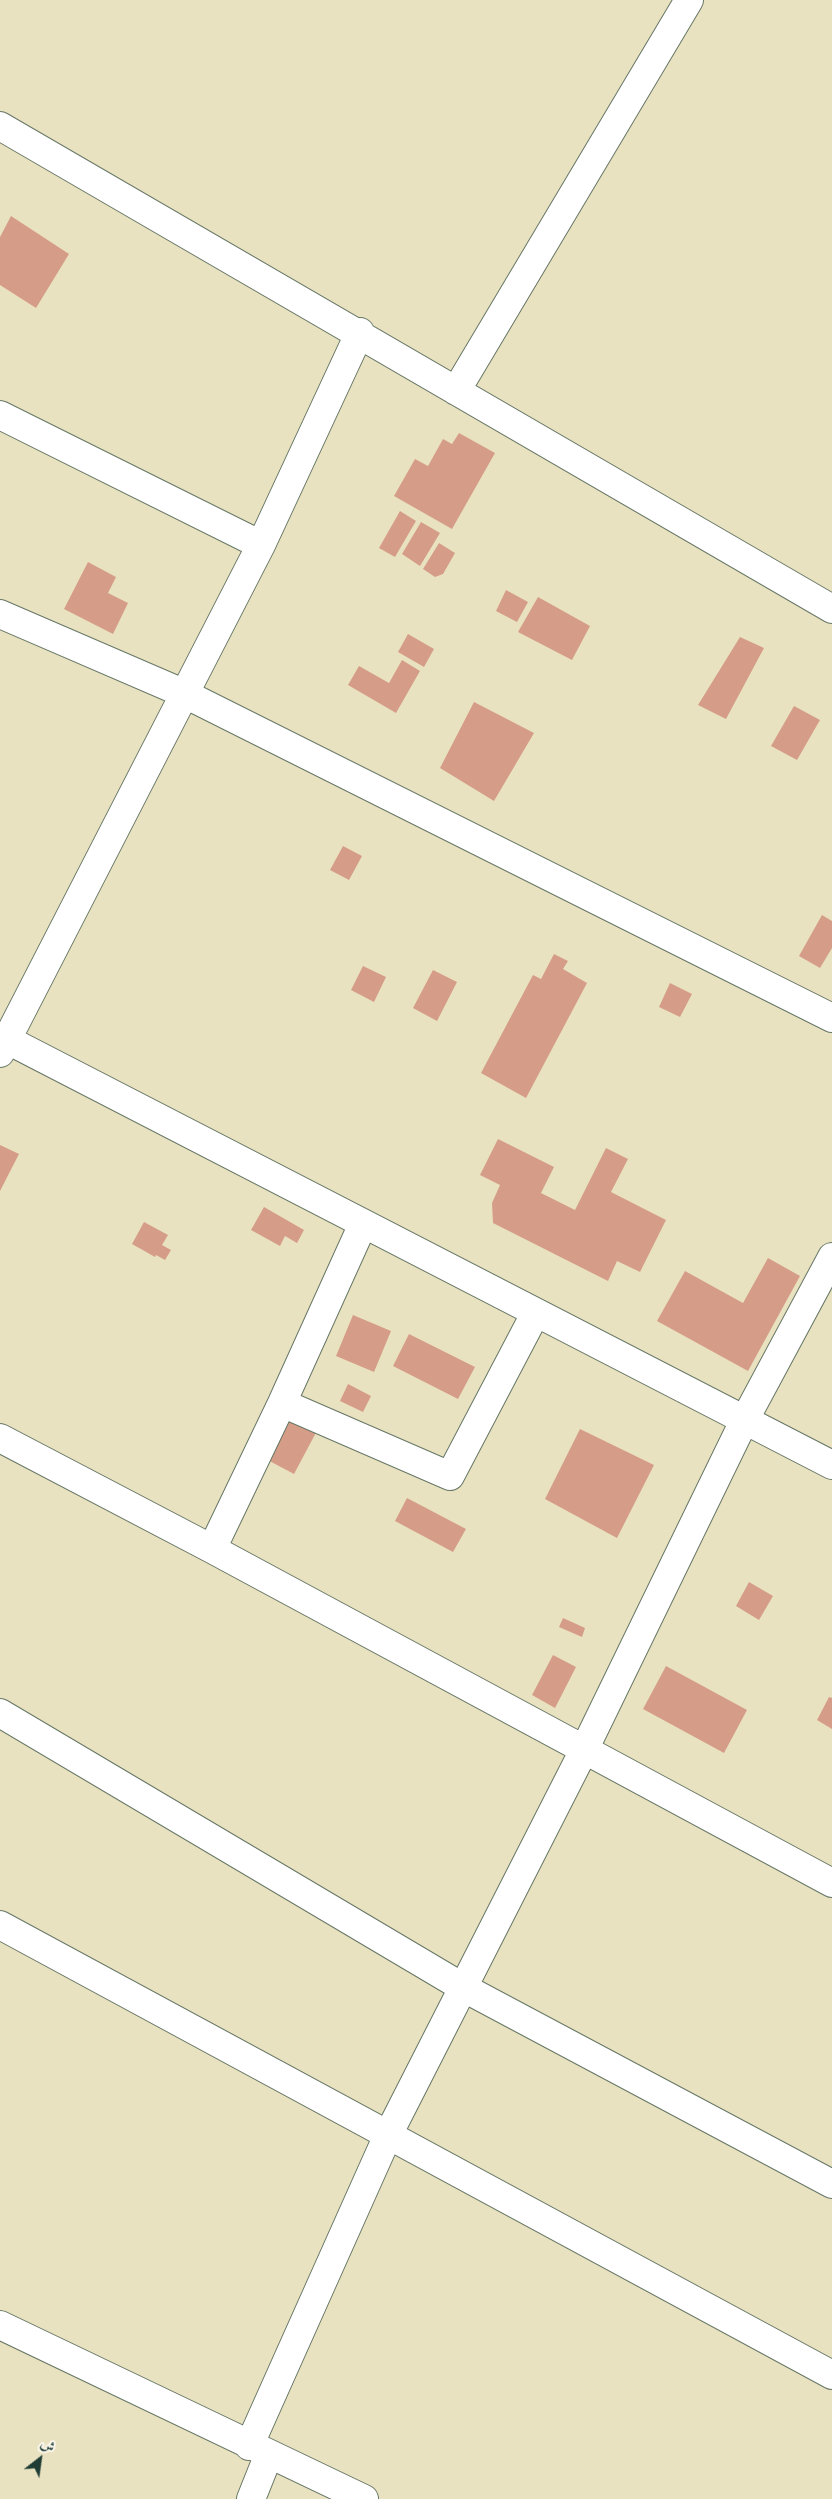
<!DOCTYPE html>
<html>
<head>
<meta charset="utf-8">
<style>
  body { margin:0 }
  #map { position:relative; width:832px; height:2499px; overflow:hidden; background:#e9e2c1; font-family:"Old Standard TT",Amiri,serif }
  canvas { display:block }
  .north { position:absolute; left:15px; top:2434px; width:50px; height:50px; -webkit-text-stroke:4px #fbf7ec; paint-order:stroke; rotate:30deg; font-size:14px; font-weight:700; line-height:20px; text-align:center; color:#1f3d34 }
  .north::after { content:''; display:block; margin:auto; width:18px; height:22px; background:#1f3d34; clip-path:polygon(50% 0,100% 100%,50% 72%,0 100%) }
</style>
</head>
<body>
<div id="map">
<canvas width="832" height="2499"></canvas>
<div class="north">ش</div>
</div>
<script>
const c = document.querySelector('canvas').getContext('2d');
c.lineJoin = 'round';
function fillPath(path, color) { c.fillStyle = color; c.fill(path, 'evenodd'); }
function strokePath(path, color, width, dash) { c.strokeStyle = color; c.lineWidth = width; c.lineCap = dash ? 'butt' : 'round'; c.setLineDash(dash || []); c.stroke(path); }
const building = new Path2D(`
  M 11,216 L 69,254 L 36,308 L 0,285 L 0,237 Z
  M 459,433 L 495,453 L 452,529 L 394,496 L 415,459 L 428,466 L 443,439 L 452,444 Z
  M 400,511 L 416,521 L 395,557 L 379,548 Z
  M 421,522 L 440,533 L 420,566 L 402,554 Z
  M 439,543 L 455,553 L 443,574 L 435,577 L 423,569 Z
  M 88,562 L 116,577 L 108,593 L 128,603 L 113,634 L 64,609 Z
  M 506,590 L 528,602 L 517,622 L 496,611 Z
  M 538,597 L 590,626 L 572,660 L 518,632 Z
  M 408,634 L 434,649 L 424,667 L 398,652 Z
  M 740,637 L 764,648 L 726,719 L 698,705 Z
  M 402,660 L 420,671 L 396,713 L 348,685 L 359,666 L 389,683 Z
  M 474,702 L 534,733 L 494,801 L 440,768 Z
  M 794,706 L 820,720 L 797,760 L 771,746 Z
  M 343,846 L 362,856 L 349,880 L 330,870 Z
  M 822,915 L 832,921 L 832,948 L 820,968 L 799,956 Z
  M 554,954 L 568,961 L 563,969 L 587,983 L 526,1098 L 481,1073 L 533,975 L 541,979 Z
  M 363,966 L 386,977 L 374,1002 L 351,990 Z
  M 433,970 L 457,982 L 437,1021 L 413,1008 Z
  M 670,983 L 692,994 L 680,1017 L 659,1007 Z
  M 498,1139 L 554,1167 L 541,1193 L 575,1210 L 606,1148 L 628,1159 L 611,1192 L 666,1220 L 640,1272 L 617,1261 L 608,1281 L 493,1223 L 492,1203 L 500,1185 L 480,1175 Z
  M 0,1145 L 19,1154 L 0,1191 Z
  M 264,1207 L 304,1230 L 297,1243 L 285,1236 L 280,1246 L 251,1230 Z
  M 144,1222 L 168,1235 L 162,1245 L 171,1250 L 165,1260 L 156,1255 L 155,1257 L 132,1244 Z
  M 768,1258 L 800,1276 L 748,1371 L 657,1321 L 685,1271 L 743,1303 Z
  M 353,1315 L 391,1331 L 374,1372 L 336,1356 Z
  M 409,1334 L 475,1367 L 458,1399 L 393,1366 Z
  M 348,1384 L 371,1396 L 363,1412 L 340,1401 Z
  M 285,1409 L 319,1427 L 294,1474 L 260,1456 Z
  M 580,1429 L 654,1465 L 617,1538 L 545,1499 Z
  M 407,1498 L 466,1529 L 453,1552 L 395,1521 Z
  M 749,1582 L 773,1596 L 759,1620 L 736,1606 Z
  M 563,1618 L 585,1628 L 582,1637 L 559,1627 Z
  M 553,1655 L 576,1667 L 555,1708 L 532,1695 Z
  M 666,1666 L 747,1710 L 724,1753 L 643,1709 Z
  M 829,1697 L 832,1698 L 832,1729 L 817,1720 Z`);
const minor = new Path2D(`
  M 0,126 C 278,285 554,448 832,609
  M 456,391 L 689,0
  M 0,415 L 261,545
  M 0,614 L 183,693 L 832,1018
  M 0,1036 L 832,1465
  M 0,1053 L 261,545 L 360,332
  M 282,1403 L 450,1476 L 535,1314
  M 0,1438 L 212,1549 L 832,1883
  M 212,1549 L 282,1403 L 363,1224
  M 0,1713 L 464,1988 L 832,2184
  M 0,1925 L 832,2375
  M 0,2325 L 364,2499
  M 249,2446 L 388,2135 L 584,1750 L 744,1421 L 832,1257
  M 251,2499 L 269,2454`);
fillPath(building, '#d59d88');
strokePath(minor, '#667765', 30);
strokePath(minor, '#fff', 28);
</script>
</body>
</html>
